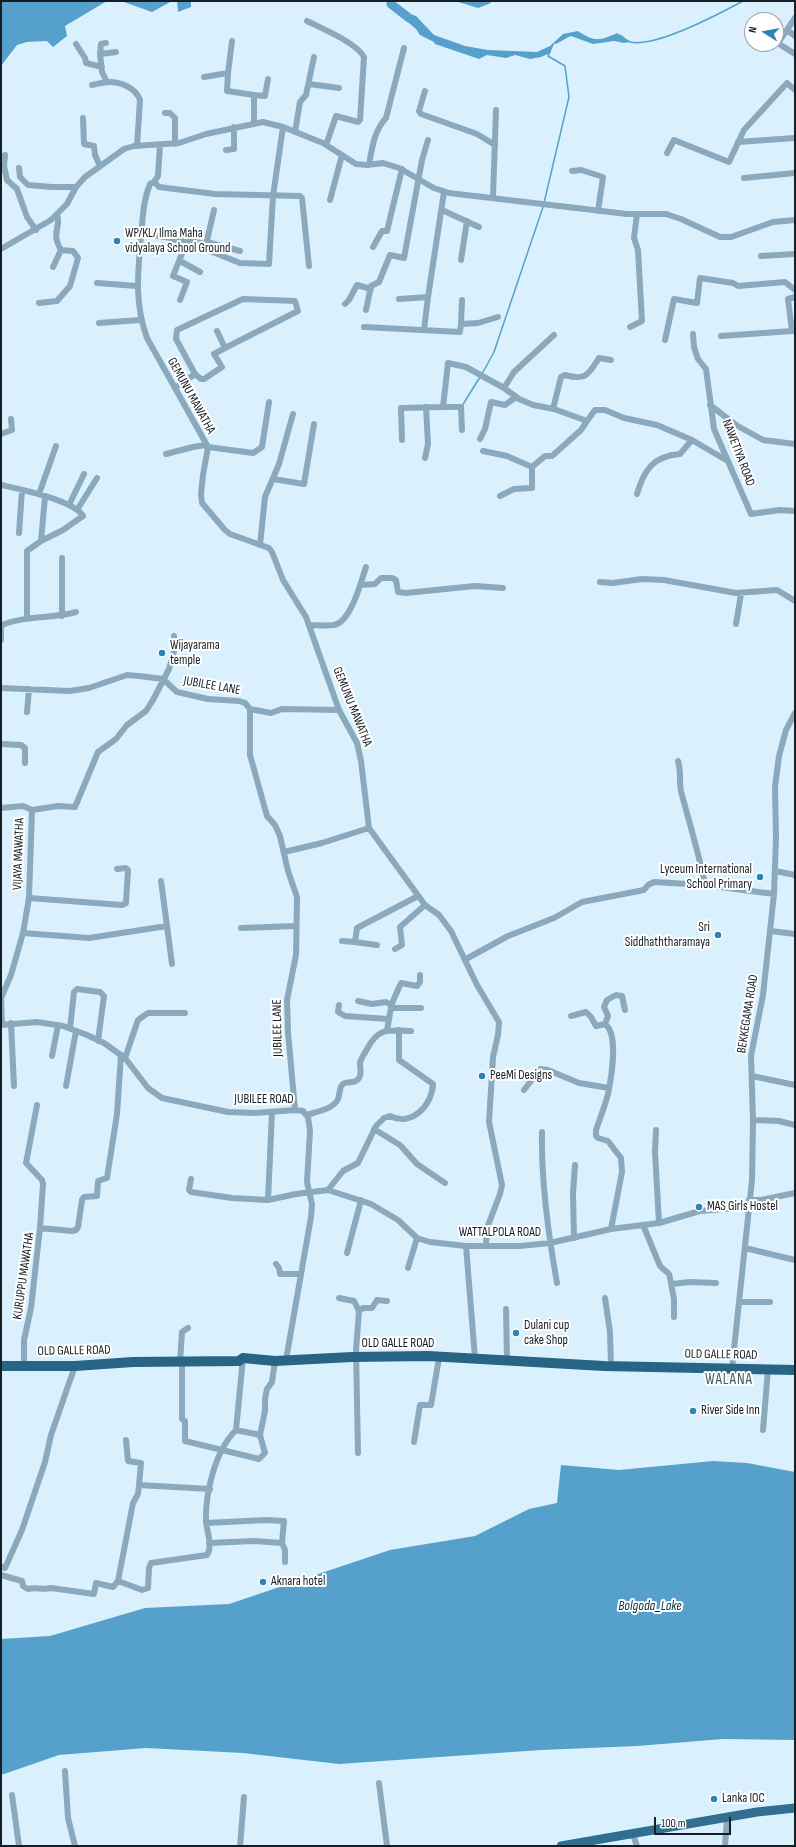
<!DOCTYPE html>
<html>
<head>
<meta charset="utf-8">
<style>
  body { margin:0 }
  #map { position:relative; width:796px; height:1847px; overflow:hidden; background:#daf0fd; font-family:"Sofia Sans Condensed",sans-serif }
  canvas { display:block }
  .frame { position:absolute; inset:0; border:2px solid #141e24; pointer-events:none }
  .north { position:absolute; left:744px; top:12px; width:40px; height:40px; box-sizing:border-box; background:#fff; border:1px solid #a1a5a7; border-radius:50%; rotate:281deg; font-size:11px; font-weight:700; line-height:16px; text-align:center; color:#141e24 }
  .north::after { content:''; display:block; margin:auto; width:14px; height:18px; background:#2a85b2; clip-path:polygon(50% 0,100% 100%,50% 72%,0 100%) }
  .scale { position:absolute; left:654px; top:1817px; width:77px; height:18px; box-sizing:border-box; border:2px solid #141e24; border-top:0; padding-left:5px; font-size:12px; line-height:14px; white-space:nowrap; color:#141e24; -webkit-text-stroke:3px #fff; paint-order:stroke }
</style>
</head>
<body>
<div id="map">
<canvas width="796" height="1847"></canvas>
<div class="frame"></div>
<div class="north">N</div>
<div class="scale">100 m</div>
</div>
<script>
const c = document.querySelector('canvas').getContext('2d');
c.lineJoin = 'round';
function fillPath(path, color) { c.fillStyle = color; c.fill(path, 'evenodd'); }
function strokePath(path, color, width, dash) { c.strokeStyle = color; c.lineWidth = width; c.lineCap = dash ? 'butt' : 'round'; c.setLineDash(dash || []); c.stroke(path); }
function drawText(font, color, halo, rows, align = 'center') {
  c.font = font + ' "Sofia Sans Condensed",sans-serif'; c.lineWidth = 4; c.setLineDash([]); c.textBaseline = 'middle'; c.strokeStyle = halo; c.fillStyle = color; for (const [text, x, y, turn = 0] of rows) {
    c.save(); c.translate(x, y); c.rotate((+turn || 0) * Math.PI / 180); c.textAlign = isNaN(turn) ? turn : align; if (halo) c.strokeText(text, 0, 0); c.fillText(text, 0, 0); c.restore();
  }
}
const water = new Path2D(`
  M 1,1 L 107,1 L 65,26 L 67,36 L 53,47 L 47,41 L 27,42 L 17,45 L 1,66 Z
  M 121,1 L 172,1 L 152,12 Z
  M 177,1 L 191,1 L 191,7 L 178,12 Z
  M 455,1 L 490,1 L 491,3 L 478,8 Z
  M 399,10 L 416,16 L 434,35 L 465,46 L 488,50 L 537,52 L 550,46 L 563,34 L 578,31 C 594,42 600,41 617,33 L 629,42 L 624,43 L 614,41 L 593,44 L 571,36 L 554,44 L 550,53 L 541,57 L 530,59 L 515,55 L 506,58 L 487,55 L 479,59 L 435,44 L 434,42 L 420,35 L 416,29 L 402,17 Z
  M 713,1461 L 747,1463 L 795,1472 L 795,1740 L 723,1739 L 637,1746 L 541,1750 L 339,1764 L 243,1753 L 146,1748 L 59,1755 L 1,1775 L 1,1639 L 50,1636 L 145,1608 L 229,1604 L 390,1550 L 475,1536 L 529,1509 L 557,1503 L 561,1465 L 619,1470 Z`);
const stream = new Path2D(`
  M 620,35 C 623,37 627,41 630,42 C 656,48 719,14 743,1
  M 556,43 L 565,38
  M 544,203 L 569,97 L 565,66 L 548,56 L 550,52
  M 482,374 L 494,352 L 543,207
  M 462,406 L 480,377`);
const river = new Path2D(`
  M 391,1 L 391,4 L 409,18`);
const minor = new Path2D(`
  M 307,21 C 321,28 357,43 364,57 L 360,120 L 358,122 L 336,116 L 326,145
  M 787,30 L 795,36
  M 776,42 L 795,54
  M 778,43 L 795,18
  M 76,44 L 85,58 L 86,63 L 102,67
  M 100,54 L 101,44 L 106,43
  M 228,73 L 232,41
  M 204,77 L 228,73 L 227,91 L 254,95 L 254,123
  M 107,82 L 102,72 L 100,54 L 116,52
  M 309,84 L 339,88
  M 92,85 C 98,84 103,82 109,82 C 121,82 136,88 140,100 L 137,146
  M 425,91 L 419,111 L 421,114 L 477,134 L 495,145
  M 254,95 L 265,96 L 268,79
  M 165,113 L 170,113 L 175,118 L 175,144
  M 83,118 L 84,144 L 94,146 L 95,155 L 100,166
  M 295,132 L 300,102 L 306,95 L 314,57
  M 738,142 L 795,138
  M 160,145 L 158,176 L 154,182 L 159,187 L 215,194 L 300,196 L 302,198 L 309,266
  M 226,150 L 234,149 L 234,127
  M 667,153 L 674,140 L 729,162 L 744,130 L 787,83 L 795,90
  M 5,155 L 4,166 L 7,180 L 17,189 L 27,217 L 36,230
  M 369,165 C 372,148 374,131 386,118 L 404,48
  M 19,168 L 20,177 L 28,185 L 52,187 L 76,187
  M 572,171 L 581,170 L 603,177 L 598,211
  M 744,178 L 795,173
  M 154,182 L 150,184 C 143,201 143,217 141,235 C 138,273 134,302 147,338 L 208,447 L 203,475 L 201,494 L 202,503 L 225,530 L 230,534 L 269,548 L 272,552 L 283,580 L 306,617 L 339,710 L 357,743 L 361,761 L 369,828 L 425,905 L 439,915 L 451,931 L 477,985 L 499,1022 L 498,1035 L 493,1057 L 489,1122 L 502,1185 L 500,1194 L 487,1228 L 486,1246
  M 493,198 L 496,110
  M 330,200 L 342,155
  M 214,210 L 205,249 L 240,263 L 269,264 L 273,196 L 283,127
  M 442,210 L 479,227
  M 142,233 L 206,244
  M 175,239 L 173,247 L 183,251 L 173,276 L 187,282 L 180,300
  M 207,242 L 240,251
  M 373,247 L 382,231 L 387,231 L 402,169
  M 1,249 L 51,220 L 67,204 L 76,187 L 85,177 L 124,149 L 134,146 L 179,143 L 206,134 L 263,122 L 283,127 L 323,143 L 356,164 L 367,165 L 383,163 L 399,168 L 434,188 L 449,193 L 627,214 L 666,214 L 681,219 L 720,237 L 731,237 L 773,222 L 795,220
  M 761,256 L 795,254
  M 461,260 L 467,221
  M 180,261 L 200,272
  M 53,267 L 61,250 C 50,232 62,226 57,215
  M 97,283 L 137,286
  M 399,299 L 428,297 L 444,192
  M 39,303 L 57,301 L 70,286 L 78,258 L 73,251 L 61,250
  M 345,304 L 349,300 L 357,285 L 371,289
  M 366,310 L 371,286 L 379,282 L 390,255 L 404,258 L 422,160 L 428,140
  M 99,323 L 140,320
  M 461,324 L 462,300
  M 364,327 L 460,332 L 461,324 L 478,323 L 498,317
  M 630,327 L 642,321 L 638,250 L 634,238 L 637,214
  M 424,330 L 428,297
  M 217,331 L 225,348 L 214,354 L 222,367 L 204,379 L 201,379 L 195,374 L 176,339 L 177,330 L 243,299 L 295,301 L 298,311 L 225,348
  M 693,334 L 694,347 L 698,359 L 706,369 L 714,429 L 751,514 L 780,510 L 795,511
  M 554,335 L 514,372 L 504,388 L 519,399 L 533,405 L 554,409 L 587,421 L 595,410 L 605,410 L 624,418 L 657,425 L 692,440 L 726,460
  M 721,336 L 792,331 L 788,299 L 795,297
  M 665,340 L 674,299 L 697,303 L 700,278 L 733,283 L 738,286 L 785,282 L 795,290
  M 175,388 L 195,374
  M 710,405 L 736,425 L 763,440 L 795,444
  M 443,407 L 461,407 L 462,430
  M 553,409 L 561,377 L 565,375 C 586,381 588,375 599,358 L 611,360
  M 1,434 L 12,430 L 11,419
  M 480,439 L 485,429 L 491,402 L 505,405 L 516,397
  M 402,440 L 401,408 L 443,407 L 448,363 L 466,367 L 504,388
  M 208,447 L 253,453 L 262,447 L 269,402
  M 483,451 L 507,456 L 532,467
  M 166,454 L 193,447 L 206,445
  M 425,458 L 428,444 L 426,407
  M 273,479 L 304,484 L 314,424
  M 1,485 C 19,489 74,500 83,516 L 63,530 L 41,541 L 27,551 L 27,618
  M 39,494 L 56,446
  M 637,494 C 644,470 653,456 680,454 L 692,440
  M 500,496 L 514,489 L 532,488 L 532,467 L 545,456 L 552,456 L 581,430 L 587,421
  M 69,505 L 84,474
  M 77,510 L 97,478
  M 19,533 L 22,490
  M 41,541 L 45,497
  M 260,545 L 265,497 L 279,464 L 293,414
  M 600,582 L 613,583 L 642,579 L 664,580 L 736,593 L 777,590 L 795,601
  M 360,585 L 375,584 L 381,578 L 392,578 L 396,580 L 398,592 L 406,593 L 475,586 L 503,588
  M 62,616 L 62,558
  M 736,624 L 741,594
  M 1,625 L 1,640
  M 2,625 C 26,615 52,619 76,612
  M 309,625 C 317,625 326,626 334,625 C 351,622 361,582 366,567
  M 1,688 L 70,691 L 89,688 L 127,675 L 139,676 L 163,679 L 177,692 L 208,699 L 239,701 L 245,703 L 250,709 L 250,755 L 267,816 L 275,825 L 280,836 L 288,871 L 297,897 L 296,955 L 287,1000 L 288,1032 L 295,1110
  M 250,709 L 271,713 L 282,709 L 339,710
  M 27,712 L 29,689
  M 1,744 L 21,745 L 25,748 L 25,763
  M 678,761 C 682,773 678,784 682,795 C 690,825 699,854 705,885
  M 1,808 L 23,806 L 32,810 L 58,806 L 75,807 L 98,752 L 116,739 L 127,725 L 146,711 L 153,700 L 169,669 L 175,648 L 174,636
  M 284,852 L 322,843 L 369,828
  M 775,871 L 795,875
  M 161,881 L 167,926
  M 29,898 L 32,810
  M 241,928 L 296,926
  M 771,931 L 795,934
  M 23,933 L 89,938 L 167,926 L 172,964
  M 342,941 L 355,942 L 357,928 L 418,896
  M 355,942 L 377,945
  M 395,949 L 402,945 L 400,927 L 425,905
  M 466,959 L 508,936 L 554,918 L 582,902 L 644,890 L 648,885 L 654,882 L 705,885 L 774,894
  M 358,1001 L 372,1004 L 386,1002 L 391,1005 L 391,1008
  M 339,1005 L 338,1012 L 345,1016 L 388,1019
  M 391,1008 L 393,1001 L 401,983 L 417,986 L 420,982 L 420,975
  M 571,1016 L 586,1012 L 591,1017 L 596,1026 L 605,1024 C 619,1034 611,1079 608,1094 C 605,1106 600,1118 596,1130 L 596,1136 L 598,1138 L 608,1141 L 621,1158 L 622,1172 L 611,1229
  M 11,1023 L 14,1086
  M 605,1024 L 608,1016 L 604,1007 L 607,1000 L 616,995 L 622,996 L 625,1010
  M 1,1025 L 37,1022 L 63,1026 L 87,1035 L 104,1043 L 125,1058 L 148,1088 L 162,1098 L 228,1112 L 255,1113 L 295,1110 L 303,1111 L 308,1117 L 310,1131 L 307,1182 L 312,1204 L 311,1217 L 286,1360
  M 2,1025 L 1,998 L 11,975 L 23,933 L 29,898 L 122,905 L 126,903 L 128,870 L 126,868 L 117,869
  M 70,1028 L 74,992 L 77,989 L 100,992 L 104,996 L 98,1041
  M 387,1030 L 391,1008 L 421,1008
  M 52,1056 L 58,1025
  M 125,1058 L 138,1020 L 148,1013 L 185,1013
  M 752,1076 L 795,1085
  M 66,1086 L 76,1031
  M 524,1090 L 540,1069 L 548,1070 L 579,1083 L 609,1088
  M 37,1105 L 26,1163 L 42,1180 L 43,1184 L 40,1228
  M 306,1115 C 316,1112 334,1109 338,1099 C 340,1094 339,1087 343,1084 C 348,1080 355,1085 359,1078 C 362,1074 360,1068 360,1063 C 361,1058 365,1053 367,1049 C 379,1027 388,1030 411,1031
  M 753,1120 L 779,1121 L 795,1125
  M 374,1129 L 400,1145 L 417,1164 L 445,1183
  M 656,1130 L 655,1152 L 659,1223
  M 542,1132 C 541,1183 548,1233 557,1283
  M 191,1179 L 189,1190 L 191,1192 L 232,1198 L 268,1200 L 296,1194 L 328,1190 L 371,1204 L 398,1220 L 417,1238 L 430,1242 L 466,1246 L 520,1246 L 550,1243 L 611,1229 L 659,1223 L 700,1211 L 748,1207
  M 328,1190 L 343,1171 L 358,1163 L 376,1126 L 384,1118 L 390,1116 C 411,1127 432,1106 433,1084 L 399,1060 L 399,1030
  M 268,1200 L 272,1112
  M 749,1200 L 761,1200 L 795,1193
  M 643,1225 L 660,1266 L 669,1274 L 670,1278 L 674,1299 L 674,1317
  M 574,1238 L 573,1193 L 575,1165
  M 466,1246 L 475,1358
  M 745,1248 L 795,1260
  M 347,1253 L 361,1200
  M 276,1264 L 279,1268 L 280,1274 L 301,1274
  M 408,1268 L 417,1238
  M 672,1284 L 690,1282 L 716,1283
  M 339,1298 L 354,1301 L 359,1311 L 356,1350 L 358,1453
  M 605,1298 L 610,1332 L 611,1366
  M 740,1302 L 770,1302
  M 506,1309 L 507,1360
  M 359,1311 L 363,1308 L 372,1308 L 377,1300 L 387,1301
  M 180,1362 L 182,1332 L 188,1328
  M 182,1362 L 182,1419 L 185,1421 L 185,1441 L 259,1459 L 265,1453 L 260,1435
  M 24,1365 L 24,1340 L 31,1308 L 40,1228 L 72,1231 L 76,1230 L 78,1227 L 82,1200 L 84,1197 L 97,1196 L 98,1181 L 107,1178 L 117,1114 L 121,1055
  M 732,1368 L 752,1180 L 753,1120 L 751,1056 L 763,995 L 774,894 L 776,838 L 775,787 L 779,756 L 786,730 L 795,713
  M 236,1430 L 260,1435 L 265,1411 L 265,1399 L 267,1389 L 272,1382 L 275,1361
  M 763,1430 L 768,1369
  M 126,1440 L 128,1461 L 141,1463 L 139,1485
  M 414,1442 L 420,1405 L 431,1405 L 439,1358
  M 206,1523 L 266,1520 L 284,1521 L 282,1543 L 285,1550 L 285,1562
  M 209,1543 L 254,1541 L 282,1543
  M 1,1567 L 5,1568 L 22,1530 L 45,1462 L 51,1435 L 75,1366
  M 1,1575 L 22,1581 L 23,1586 L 28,1589 C 36,1587 43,1590 51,1588 L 94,1594 L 96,1583 L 113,1587 L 118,1581 L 142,1590 L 148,1588 L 149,1568 L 151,1563 L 207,1555 C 213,1546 207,1532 206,1522 C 205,1493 215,1451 236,1430 L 243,1358
  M 118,1581 L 133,1503 L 138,1494 L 139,1485 L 210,1489
  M 65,1771 L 68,1818 L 75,1846
  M 379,1783 L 387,1846
  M 12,1795 L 19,1846
  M 633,1835 L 637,1846
  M 240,1846 L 244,1797
  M 725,1846 L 727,1818`);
const primary = new Path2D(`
  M 561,1846 L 757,1812 L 795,1808`);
const trunk = new Path2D(`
  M 1,1366 L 75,1366 L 133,1362 L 239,1361 L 243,1358 L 275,1361 L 352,1357 L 428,1356 L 604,1366 L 795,1370`);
const markers = [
  [117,241,4,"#2a85b2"],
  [162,653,4,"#2a85b2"],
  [760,877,4,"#2a85b2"],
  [718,935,4,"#2a85b2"],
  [482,1076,4,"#2a85b2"],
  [699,1207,4,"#2a85b2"],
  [516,1333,4,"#2a85b2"],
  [693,1411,4,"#2a85b2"],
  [263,1582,4,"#2a85b2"],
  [714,1799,4,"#2a85b2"]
];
const poiNames = [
  ["WP/KL/ Ilma Maha",125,234],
  ["vidyalaya School Ground",125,249],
  ["Wijayarama",170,646],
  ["temple",170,661],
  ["Lyceum International",752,870,"right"],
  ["School Primary",752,885,"right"],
  ["Sri",710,928,"right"],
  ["Siddhaththaramaya",710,943,"right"],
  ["PeeMi Designs",490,1076],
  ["MAS Girls Hostel",707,1207],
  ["Dulani cup",524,1326],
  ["cake Shop",524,1341],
  ["River Side Inn",701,1411],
  ["Aknara hotel",271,1582],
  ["Lanka IOC",722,1799]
];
const streetNames = [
  ["GEMUNU MAWATHA",191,396,61],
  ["NAWETIYA ROAD",738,453,69],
  ["JUBILEE LANE",212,686,10],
  ["GEMUNU MAWATHA",352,707,68],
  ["VIJAYA MAWATHA",19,854,-88],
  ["BEKKEGAMA ROAD",748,1014,-81],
  ["JUBILEE LANE",278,1028,-91],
  ["JUBILEE ROAD",264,1100],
  ["WATTALPOLA ROAD",500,1233],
  ["KURUPPU MAWATHA",24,1276,-82],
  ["OLD GALLE ROAD",398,1344],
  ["OLD GALLE ROAD",74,1351,-1],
  ["OLD GALLE ROAD",721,1355,1]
];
const waterNames = [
  ["Bolgoda_Lake",650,1606]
];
const quarterNames = [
  ["WALANA",729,1380]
];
fillPath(water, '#56a1cb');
strokePath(stream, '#56a1cb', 1.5);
strokePath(river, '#56a1cb', 9);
strokePath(minor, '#8aa9bc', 6);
strokePath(primary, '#316f91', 9);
strokePath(trunk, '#286484', 10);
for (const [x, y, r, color] of markers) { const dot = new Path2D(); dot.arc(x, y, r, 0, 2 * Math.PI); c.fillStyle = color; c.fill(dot); strokePath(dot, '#fff', 1.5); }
drawText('13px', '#141e24', '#fff', poiNames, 'left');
drawText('13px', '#141e24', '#fff', streetNames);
drawText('italic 14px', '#0d2f41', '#fff', waterNames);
c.letterSpacing = '1px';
drawText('15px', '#445b69', '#fff', quarterNames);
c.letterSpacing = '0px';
</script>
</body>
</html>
